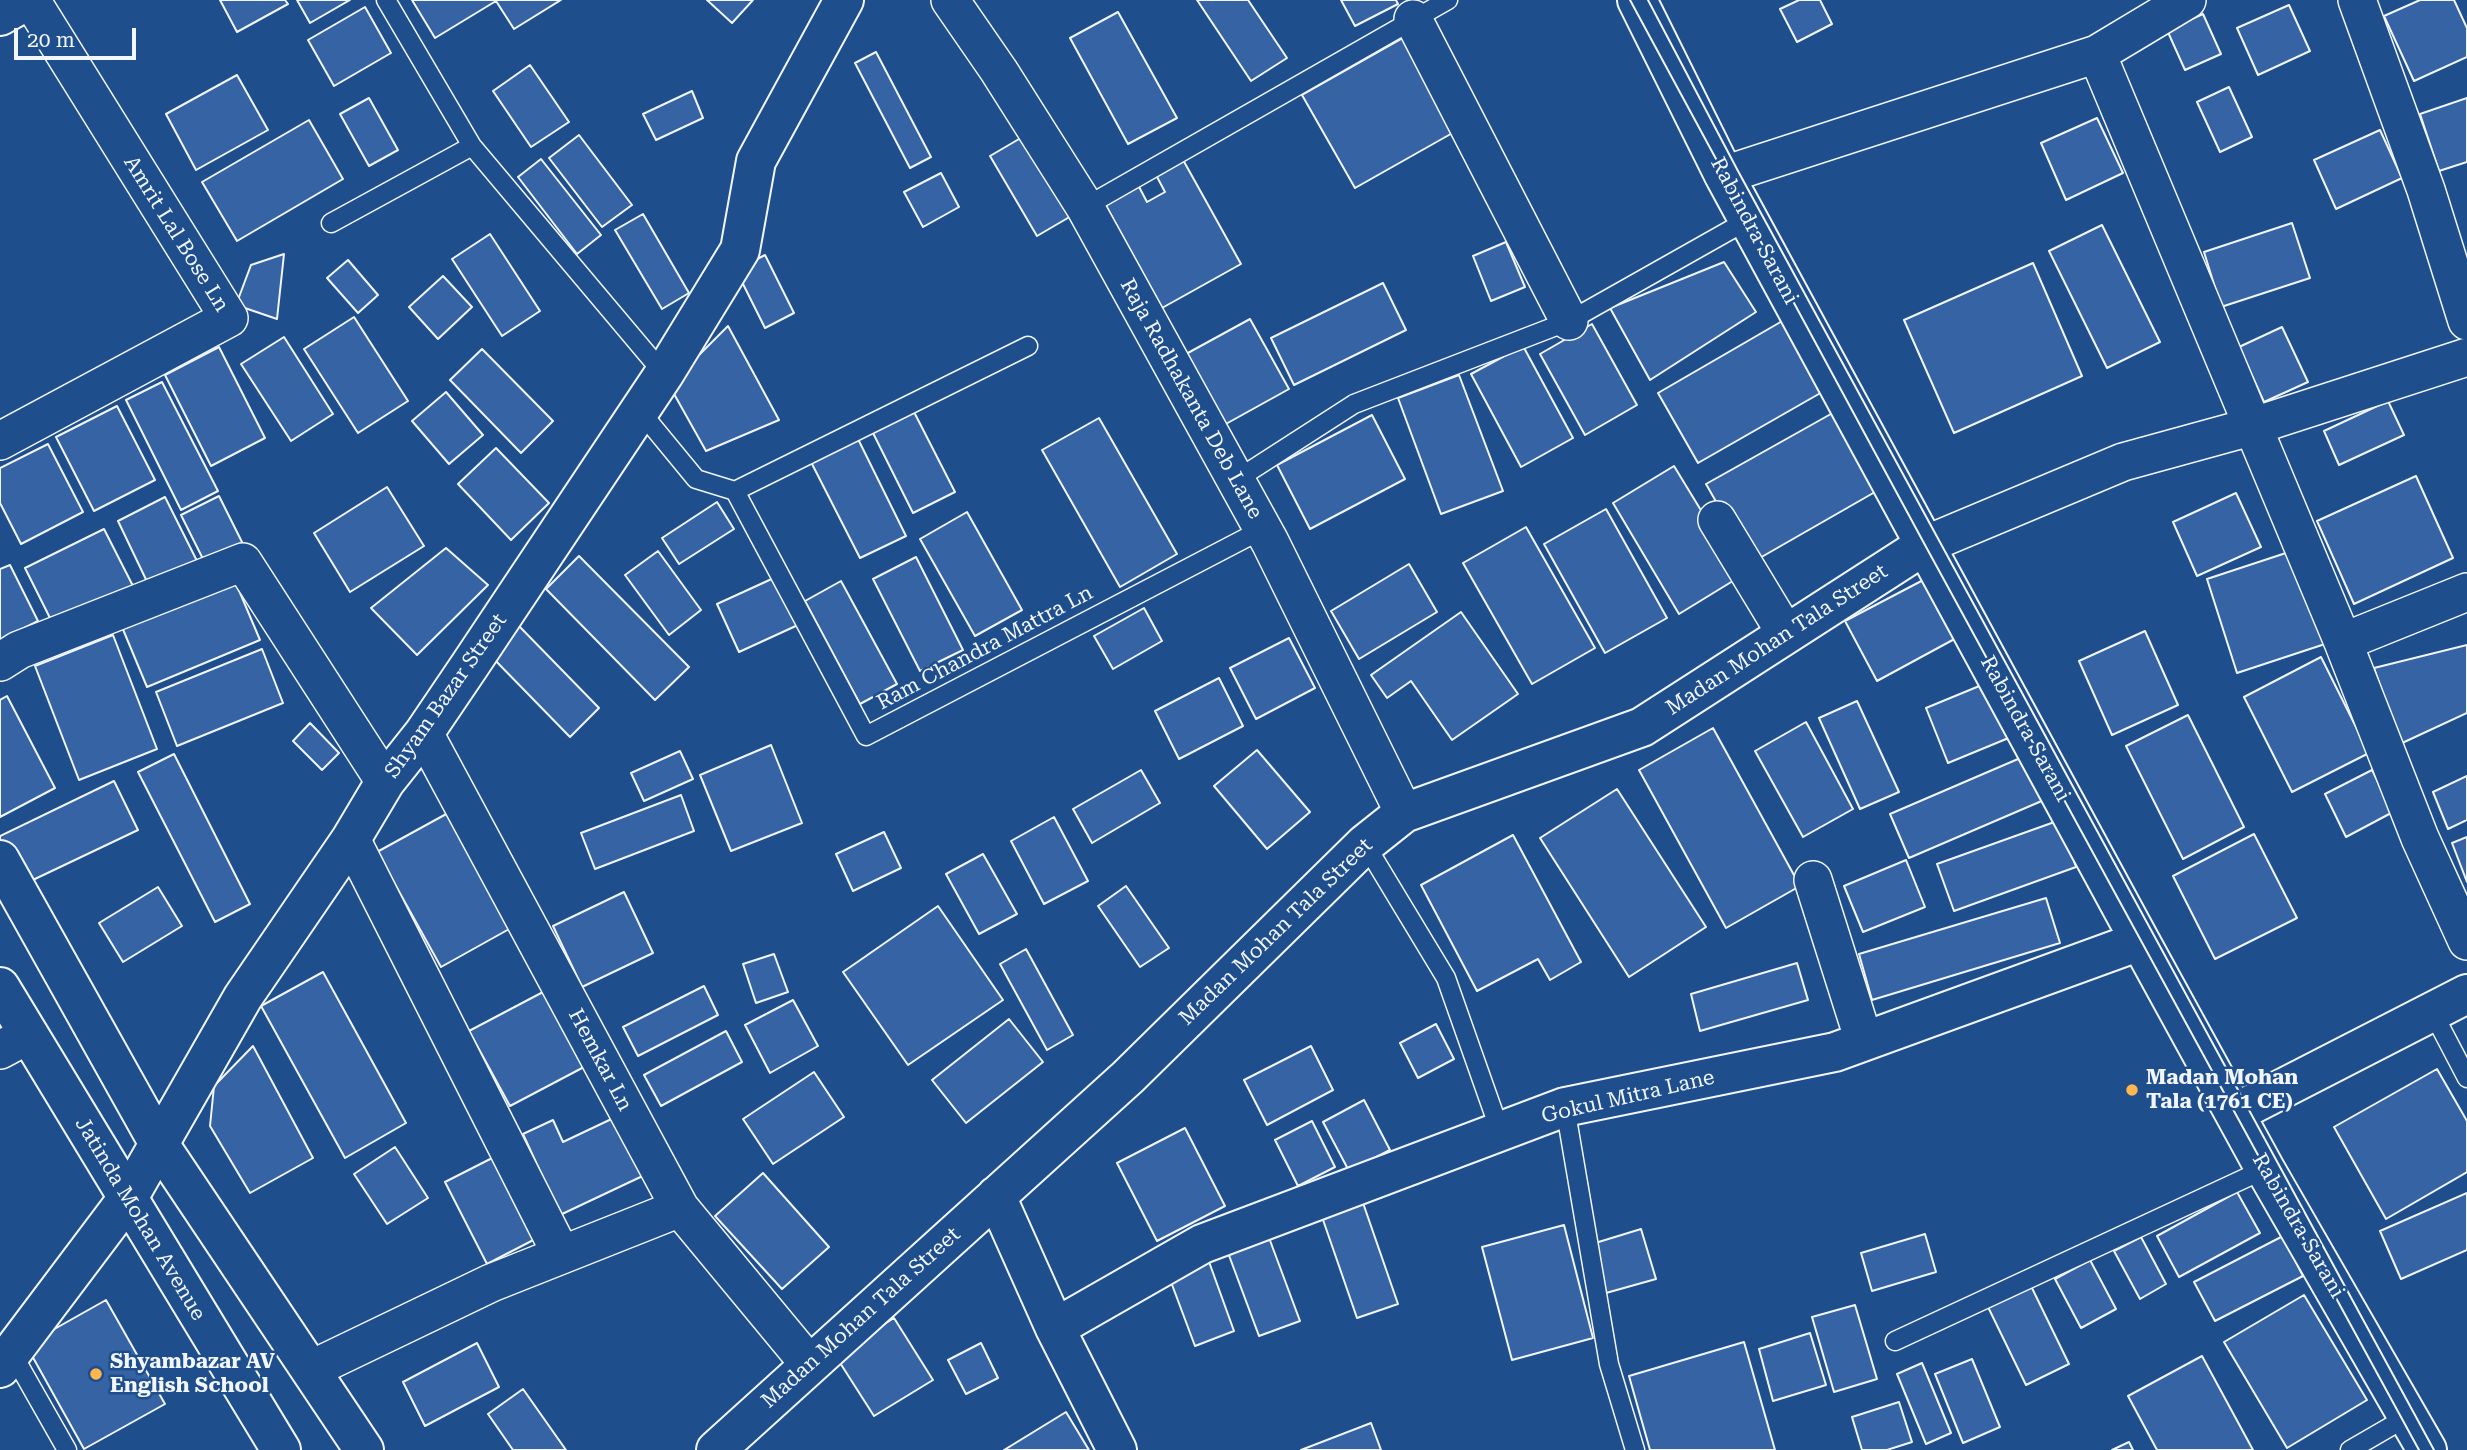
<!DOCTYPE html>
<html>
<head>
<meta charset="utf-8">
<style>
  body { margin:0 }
  #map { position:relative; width:2467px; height:1450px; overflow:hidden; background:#1f4e8c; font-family:"Roboto Serif",serif }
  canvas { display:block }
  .scale { position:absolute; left:14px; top:28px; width:122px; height:32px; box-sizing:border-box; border:4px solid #f2f6ff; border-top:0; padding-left:9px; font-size:21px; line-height:24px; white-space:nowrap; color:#f2f6ff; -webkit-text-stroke:5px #1f4e8c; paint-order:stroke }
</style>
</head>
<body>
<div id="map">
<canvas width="2467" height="1450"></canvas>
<div class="scale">20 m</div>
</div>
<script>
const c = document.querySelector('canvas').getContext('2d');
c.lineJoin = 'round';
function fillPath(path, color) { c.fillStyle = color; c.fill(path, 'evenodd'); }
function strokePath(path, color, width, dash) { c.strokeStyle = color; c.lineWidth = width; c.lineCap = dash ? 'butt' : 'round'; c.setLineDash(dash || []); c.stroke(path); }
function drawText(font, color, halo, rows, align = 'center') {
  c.font = font + ' "Roboto Serif",serif'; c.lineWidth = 5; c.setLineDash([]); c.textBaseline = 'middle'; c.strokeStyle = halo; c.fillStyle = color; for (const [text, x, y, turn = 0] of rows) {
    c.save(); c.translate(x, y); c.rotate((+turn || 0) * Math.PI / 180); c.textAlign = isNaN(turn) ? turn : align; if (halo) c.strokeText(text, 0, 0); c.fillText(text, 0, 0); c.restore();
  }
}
const building = new Path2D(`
  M 220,0 L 285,0 L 288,4 L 237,32 Z
  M 297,0 L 350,0 L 310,23 Z
  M 412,0 L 561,0 L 514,29 L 496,1 L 435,38 Z
  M 707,0 L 753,0 L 732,23 Z
  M 1197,0 L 1248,0 L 1287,58 L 1251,81 Z
  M 1341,0 L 1396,0 L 1398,4 L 1355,26 Z
  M 1799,0 L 1820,0 L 1832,24 L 1797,42 L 1780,9 Z
  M 2420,0 L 2454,0 L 2467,28 L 2467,57 L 2414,81 L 2384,16 Z
  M 2289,5 L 2310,51 L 2258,75 L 2237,28 Z
  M 365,7 L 391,53 L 334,86 L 308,40 Z
  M 1118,12 L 1177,118 L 1128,144 L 1070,38 Z
  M 2203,14 L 2221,54 L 2185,70 L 2167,30 Z
  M 1403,38 L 1456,131 L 1355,188 L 1302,95 Z
  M 876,52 L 931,157 L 910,168 L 855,63 Z
  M 530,65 L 569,122 L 531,147 L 493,91 Z
  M 237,75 L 268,130 L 196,170 L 166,114 Z
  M 2229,87 L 2252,137 L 2220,152 L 2197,102 Z
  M 692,91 L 703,118 L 656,140 L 643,114 Z
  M 369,98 L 398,150 L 369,166 L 340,114 Z
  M 2467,98 L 2467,162 L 2439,171 L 2420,114 Z
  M 2097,118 L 2123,173 L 2066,200 L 2041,143 Z
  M 309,120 L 343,179 L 237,241 L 202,182 Z
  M 2380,130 L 2402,178 L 2336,209 L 2314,160 Z
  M 1031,132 L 1078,212 L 1037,236 L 990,156 Z
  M 579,135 L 632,205 L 602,227 L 549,158 Z
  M 1182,158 L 1241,264 L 1162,308 L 1104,202 L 1137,183 L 1147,202 L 1165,192 L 1155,173 Z
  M 541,159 L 601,235 L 577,254 L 518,177 Z
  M 941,173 L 959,207 L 923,227 L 904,192 Z
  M 643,214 L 689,293 L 662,309 L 615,230 Z
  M 2292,223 L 2310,278 L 2221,307 L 2204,252 Z
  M 2102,225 L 2160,342 L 2107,368 L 2049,251 Z
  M 490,234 L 540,311 L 502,336 L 452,259 Z
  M 1506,242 L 1525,287 L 1491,301 L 1473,256 Z
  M 284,254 L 277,319 L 236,305 L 251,265 Z
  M 765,255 L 794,313 L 765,328 L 736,270 Z
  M 348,260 L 378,295 L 358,313 L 327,278 Z
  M 1724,262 L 1756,312 L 1650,380 L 1610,308 Z
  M 2033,263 L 2082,376 L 1954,433 L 1904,320 Z
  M 443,276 L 472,307 L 438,339 L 409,307 Z
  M 1383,283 L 1406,330 L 1294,385 L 1271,338 Z
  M 354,317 L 408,401 L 358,433 L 304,349 Z
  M 1250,319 L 1289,389 L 1224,425 L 1186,354 Z
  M 1784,320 L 1824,391 L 1698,463 L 1658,393 Z
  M 1592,324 L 1637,405 L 1585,435 L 1540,354 Z
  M 728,326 L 779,420 L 706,451 L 669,385 Z
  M 2282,327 L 2308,382 L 2264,402 L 2239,347 Z
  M 284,337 L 333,414 L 291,441 L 241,364 Z
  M 1523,346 L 1573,438 L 1521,467 L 1471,374 Z
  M 219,347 L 265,438 L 211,466 L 165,375 Z
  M 482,349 L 553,421 L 521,453 L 450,380 Z
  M 1459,375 L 1503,491 L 1441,514 L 1398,398 Z
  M 162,382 L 218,491 L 181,510 L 126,400 Z
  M 446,392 L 483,435 L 449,464 L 412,421 Z
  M 2388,401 L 2404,435 L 2339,465 L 2324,431 Z
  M 117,406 L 155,480 L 94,511 L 56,437 Z
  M 913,410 L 955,492 L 913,513 L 872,431 Z
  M 1838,410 L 1882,488 L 1751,563 L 1706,484 Z
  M 1372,415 L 1405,479 L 1310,529 L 1277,465 Z
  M 1099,418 L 1177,554 L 1120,587 L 1042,450 Z
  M 858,439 L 906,536 L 860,558 L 811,462 Z
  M 48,444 L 83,512 L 21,544 L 0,503 L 0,468 Z
  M 496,448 L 549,503 L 511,540 L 458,484 Z
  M 1674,466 L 1741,576 L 1679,614 L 1613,503 Z
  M 2416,476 L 2453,558 L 2354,604 L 2317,521 Z
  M 387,487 L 424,546 L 350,592 L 314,533 Z
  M 2236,493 L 2261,547 L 2197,576 L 2173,522 Z
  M 219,496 L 243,544 L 205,563 L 181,515 Z
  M 165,497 L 199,565 L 151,590 L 118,521 Z
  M 717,502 L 734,529 L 679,564 L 662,538 Z
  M 1606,509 L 1667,618 L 1605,653 L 1544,544 Z
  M 967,512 L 1022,610 L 975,636 L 920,539 Z
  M 1526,527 L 1595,648 L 1532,684 L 1463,563 Z
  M 104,529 L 134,588 L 55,628 L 25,568 Z
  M 446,548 L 488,585 L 417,655 L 371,608 Z
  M 2295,550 L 2325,644 L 2237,673 L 2207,579 Z
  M 658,551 L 701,610 L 669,635 L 625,575 Z
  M 579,556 L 689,667 L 655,700 L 546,589 Z
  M 916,557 L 963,650 L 920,671 L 873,579 Z
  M 1409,564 L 1437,612 L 1359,659 L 1331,611 Z
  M 10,565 L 38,621 L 0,640 L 0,569 Z
  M 776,577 L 798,625 L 739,652 L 717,604 Z
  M 1929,577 L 1960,636 L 1877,681 L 1845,621 Z
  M 235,581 L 260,640 L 147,687 L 122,627 Z
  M 841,581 L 897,684 L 860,704 L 805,601 Z
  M 1144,608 L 1162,641 L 1113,669 L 1094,636 Z
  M 1461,612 L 1518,694 L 1452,740 L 1411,681 L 1387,698 L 1371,675 Z
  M 519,626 L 599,708 L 570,737 L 490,655 Z
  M 2145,631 L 2178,705 L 2112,735 L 2079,661 Z
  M 113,635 L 157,749 L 79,780 L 35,666 Z
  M 1289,638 L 1315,688 L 1256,719 L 1230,668 Z
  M 2467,645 L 2467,713 L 2400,744 L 2374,668 Z
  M 262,649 L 283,703 L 177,746 L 156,692 Z
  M 2321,657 L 2369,753 L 2292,792 L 2244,697 Z
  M 1219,678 L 1243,726 L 1179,759 L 1155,711 Z
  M 1989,682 L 2011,737 L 1948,763 L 1926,708 Z
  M 7,696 L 55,788 L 0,817 L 0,700 Z
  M 1857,701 L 1899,792 L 1860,809 L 1819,718 Z
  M 2188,715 L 2244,827 L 2183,859 L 2126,746 Z
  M 1806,722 L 1853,809 L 1803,837 L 1755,751 Z
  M 310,723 L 339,753 L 322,770 L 293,741 Z
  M 1713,728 L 1800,886 L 1726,928 L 1639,770 Z
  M 771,745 L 802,823 L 731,851 L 700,775 Z
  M 1257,750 L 1310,812 L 1267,849 L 1214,786 Z
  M 680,751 L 693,779 L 644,801 L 631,773 Z
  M 174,754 L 250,904 L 215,922 L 138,772 Z
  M 2025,756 L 2044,800 L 1909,858 L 1890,814 Z
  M 1141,770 L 1160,803 L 1092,843 L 1073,809 Z
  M 2372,770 L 2393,812 L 2346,837 L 2325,794 Z
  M 2467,776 L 2467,820 L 2448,829 L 2433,792 Z
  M 114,781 L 138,830 L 16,888 L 0,855 L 0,836 Z
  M 1617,789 L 1706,927 L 1629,977 L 1540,838 Z
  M 681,795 L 694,831 L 595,869 L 581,833 Z
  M 448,813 L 511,928 L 441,967 L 377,852 Z
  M 1054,817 L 1088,881 L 1044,904 L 1011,841 Z
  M 2060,820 L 2076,867 L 1954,911 L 1937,864 Z
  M 884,832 L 901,868 L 853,891 L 836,854 Z
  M 2254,834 L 2297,918 L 2215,959 L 2173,876 Z
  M 1513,835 L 1581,962 L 1550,980 L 1538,959 L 1477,991 L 1421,885 Z
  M 2467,837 L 2467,882 L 2452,843 Z
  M 983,854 L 1017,914 L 979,934 L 946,874 Z
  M 1906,860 L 1925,907 L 1863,932 L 1844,886 Z
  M 1126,886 L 1169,948 L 1140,967 L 1098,906 Z
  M 158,887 L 182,926 L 123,962 L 99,923 Z
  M 624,892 L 653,953 L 582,987 L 553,926 Z
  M 2046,898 L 2060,943 L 1872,1000 L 1859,954 Z
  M 938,906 L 1003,1000 L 908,1065 L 843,972 Z
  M 1026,949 L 1073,1035 L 1047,1050 L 1000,964 Z
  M 774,954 L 788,992 L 756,1003 L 743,964 Z
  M 1797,963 L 1808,1000 L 1700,1031 L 1691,994 Z
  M 323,972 L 406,1123 L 345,1158 L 261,1006 Z
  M 704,986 L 718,1015 L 638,1056 L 623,1027 Z
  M 543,992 L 584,1067 L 510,1106 L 469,1031 Z
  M 793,1000 L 818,1046 L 770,1073 L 745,1025 Z
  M 1009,1019 L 1043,1062 L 966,1123 L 932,1080 Z
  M 1436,1024 L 1454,1059 L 1418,1078 L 1400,1043 Z
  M 726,1031 L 742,1062 L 661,1106 L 644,1075 Z
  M 253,1046 L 313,1158 L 250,1193 L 210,1126 L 214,1086 Z
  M 1311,1046 L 1333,1090 L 1267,1125 L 1244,1080 Z
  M 2437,1069 L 2467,1121 L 2467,1172 L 2386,1219 L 2334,1127 Z
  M 814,1072 L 844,1117 L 773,1164 L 743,1119 Z
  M 1364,1100 L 1390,1150 L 1349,1171 L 1323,1122 Z
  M 622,1114 L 649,1173 L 560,1215 L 523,1134 L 553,1120 L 563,1142 Z
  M 1312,1121 L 1335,1167 L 1298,1186 L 1275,1140 Z
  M 1185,1128 L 1225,1206 L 1157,1241 L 1117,1163 Z
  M 395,1147 L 428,1198 L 387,1224 L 354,1174 Z
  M 502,1153 L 543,1235 L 487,1264 L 445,1182 Z
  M 763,1173 L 829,1247 L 782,1289 L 715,1216 Z
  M 2237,1192 L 2260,1233 L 2179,1277 L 2157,1236 Z
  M 2467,1193 L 2467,1250 L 2401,1279 L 2380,1231 Z
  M 1362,1200 L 1398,1304 L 1357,1318 L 1321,1214 Z
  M 1564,1225 L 1593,1338 L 1512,1360 L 1482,1247 Z
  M 1265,1227 L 1300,1321 L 1259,1336 L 1224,1242 Z
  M 1641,1229 L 1656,1279 L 1606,1293 L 1592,1244 Z
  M 1925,1234 L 1936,1272 L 1872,1291 L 1861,1253 Z
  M 2283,1236 L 2303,1276 L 2215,1321 L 2194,1282 Z
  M 2141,1237 L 2166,1284 L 2140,1299 L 2114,1251 Z
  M 1208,1259 L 1234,1331 L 1195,1346 L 1168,1274 Z
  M 2090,1260 L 2116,1309 L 2081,1328 L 2055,1279 Z
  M 2031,1286 L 2069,1364 L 2026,1385 L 1988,1307 Z
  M 2304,1295 L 2367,1400 L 2287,1448 L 2224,1342 Z
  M 106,1300 L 165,1404 L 84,1449 L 26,1345 Z
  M 1855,1305 L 1877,1379 L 1834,1392 L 1812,1317 Z
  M 894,1318 L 933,1380 L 874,1416 L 835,1355 Z
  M 1810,1333 L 1826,1385 L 1773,1401 L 1759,1349 Z
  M 1744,1342 L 1775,1450 L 1650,1450 L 1629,1376 Z
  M 477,1343 L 499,1387 L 425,1426 L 403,1382 Z
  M 981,1343 L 998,1378 L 966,1394 L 948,1360 Z
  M 2202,1356 L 2253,1450 L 2157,1450 L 2128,1396 Z
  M 1972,1359 L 2000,1427 L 1963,1443 L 1935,1374 Z
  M 1922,1363 L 1951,1433 L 1926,1444 L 1897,1374 Z
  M 523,1389 L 566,1450 L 513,1450 L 488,1414 Z
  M 1899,1402 L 1912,1442 L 1887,1450 L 1862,1450 L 1852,1417 Z
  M 1066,1412 L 1089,1450 L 1004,1450 Z
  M 1371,1423 L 1381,1450 L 1301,1450 Z
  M 2129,1442 L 2133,1450 L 2112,1450 Z`);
const lane = new Path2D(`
  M 386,0 L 472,146 L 664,374
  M 1085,207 L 1448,0
  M 331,223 L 472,146
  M 640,411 L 696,479 L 735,491 L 866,736 L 1263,529
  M 1236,480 L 1354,404 L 1569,321 L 1748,220
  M 735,491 L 1028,346
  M 1365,844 L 1446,978 L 1500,1131
  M 2433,1013 L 2467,1078
  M 1565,1107 L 1609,1364 L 1635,1450
  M 1895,1341 L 2265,1169
  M 12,1353 L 67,1450
  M 2350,1450 L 2407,1417`);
const street = new Path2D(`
  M 950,0 L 999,71 L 1085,207 L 1270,542 L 1404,813
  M 2357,0 L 2426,190 L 2467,321
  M 1413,19 L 1569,321
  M 2097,54 L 2343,642 L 2420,838 L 2467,941
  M 1724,175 L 2097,54 L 2187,0
  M 0,441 L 229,318 L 31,0
  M 1717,520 L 1786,634
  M 1925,545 L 2123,462 L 2254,426 L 2467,357
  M 2343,642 L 2467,592
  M 0,662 L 19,650 L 243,562 L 385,782
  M 424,733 L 680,1208 L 810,1365
  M 351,839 L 561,1254
  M 1813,880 L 1864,1041
  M 0,1050 L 28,1035
  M 312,1369 L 491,1283 L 680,1208`);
const secondary = new Path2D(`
  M 1637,0 L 1724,175 L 2140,941 L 2265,1169 L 2427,1450
  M 0,16 L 28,0
  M 2235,1113 L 2467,994
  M 996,1196 L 1055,1328 L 1117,1450
  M 1055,1328 L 1202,1244 L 1565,1107 L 1835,1052 L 2140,941
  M 0,1368 L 128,1198 L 243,997 L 351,839 L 385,782 L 424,733 L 470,665 L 664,374 L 740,250 L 756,161 L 844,0
  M 716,1450 L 1128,1077 L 1365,844 L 1404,813 L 1642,727 L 1925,545`);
const primary = new Path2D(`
  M 0,860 L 159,1144 L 364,1450
  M 0,987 L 281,1450`);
const tram = new Path2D(`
  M 1630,0 L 1925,545 L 2419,1450
  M 1648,0 L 1738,171 L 2434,1450`);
const markers = [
  [2132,1090,7,"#ffb74d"],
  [96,1374,7,"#ffb74d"]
];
const streetNames = [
  ["Rabindra Sarani",1754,231,62],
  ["Amrit Lal Bose Ln",176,234,58],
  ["Raja Radhakanta Deb Lane",1191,399,61],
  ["Madan Mohan Tala Street",1777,640,-33],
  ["Ram Chandra Mattra Ln",985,648,-28],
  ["Shyam Bazar Street",446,696,-55],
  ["Rabindra Sarani",2025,729,61],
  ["Madan Mohan Tala Street",1276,932,-44],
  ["Hemkar Ln",600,1060,62],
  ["Gokul Mitra Lane",1628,1097,-13],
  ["Jatinda Mohan Avenue",140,1219,59],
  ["Rabindra Sarani",2298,1226,60],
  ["Madan Mohan Tala Street",861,1318,-42]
];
const poiNames = [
  ["Madan Mohan",2146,1078],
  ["Tala (1761 CE)",2146,1102],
  ["Shyambazar AV",110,1362],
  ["English School",110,1386]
];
fillPath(building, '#3563a3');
strokePath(building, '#f2f6ff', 2);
strokePath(lane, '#f2f6ff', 21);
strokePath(street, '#f2f6ff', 40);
strokePath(secondary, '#f2f6ff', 42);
strokePath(primary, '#f2f6ff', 42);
strokePath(lane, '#1f4e8c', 18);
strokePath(street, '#1f4e8c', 37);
strokePath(secondary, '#1f4e8c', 38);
strokePath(primary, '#1f4e8c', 38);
strokePath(tram, '#f2f6ff', 2);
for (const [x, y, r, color] of markers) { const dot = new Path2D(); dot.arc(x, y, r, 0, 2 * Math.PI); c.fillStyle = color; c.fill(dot); strokePath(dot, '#1f4e8c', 2.5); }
drawText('21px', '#f2f6ff', '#1f4e8c', streetNames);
drawText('bold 21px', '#f2f6ff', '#1f4e8c', poiNames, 'left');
</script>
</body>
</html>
